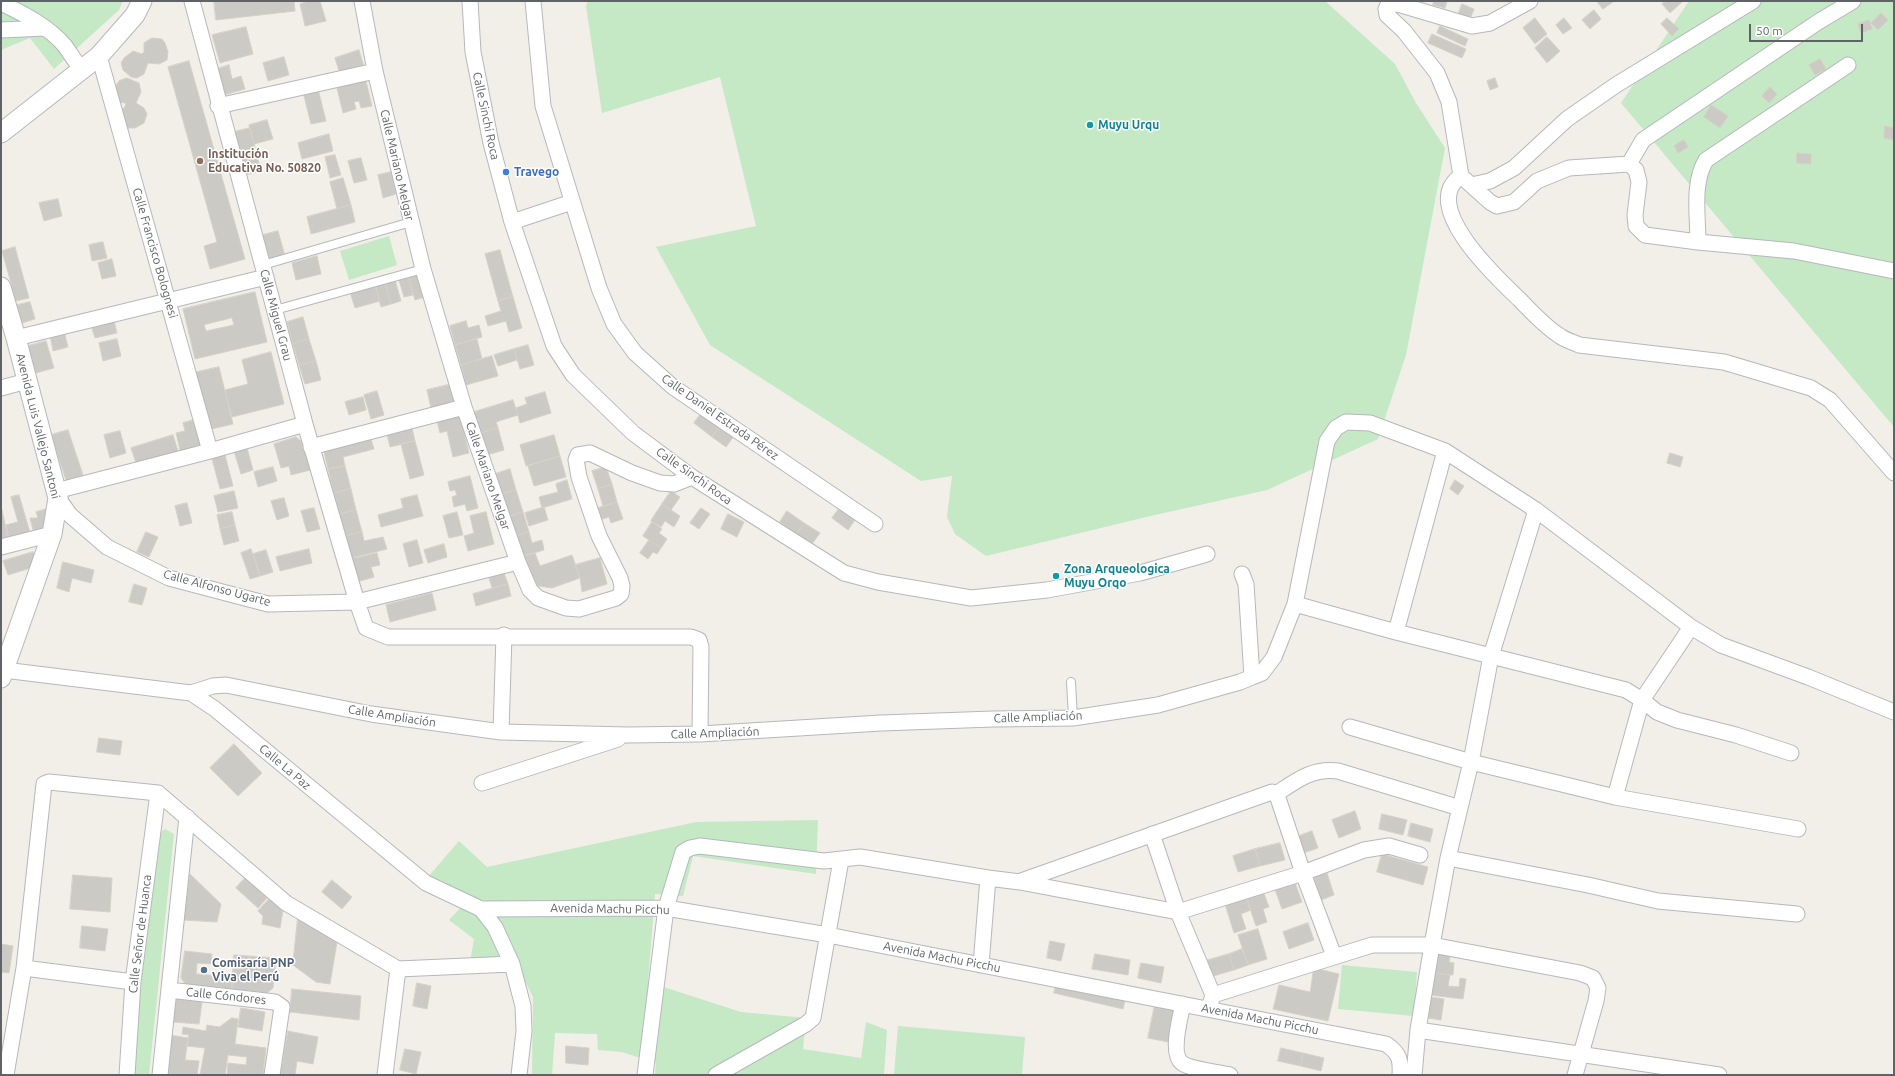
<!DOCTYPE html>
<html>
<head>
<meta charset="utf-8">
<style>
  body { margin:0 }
  #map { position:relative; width:1895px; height:1076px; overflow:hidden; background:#f1efe8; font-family:Ubuntu,sans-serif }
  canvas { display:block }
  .frame { position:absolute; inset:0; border:2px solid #5f6368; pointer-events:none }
  .scale { position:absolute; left:1749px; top:24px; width:114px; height:18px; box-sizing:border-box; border:2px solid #5f6368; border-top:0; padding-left:5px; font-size:12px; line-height:14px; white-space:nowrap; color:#5f6368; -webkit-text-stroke:3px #fff; paint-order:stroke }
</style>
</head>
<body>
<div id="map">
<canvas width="1895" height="1076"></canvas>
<div class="frame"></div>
<div class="scale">50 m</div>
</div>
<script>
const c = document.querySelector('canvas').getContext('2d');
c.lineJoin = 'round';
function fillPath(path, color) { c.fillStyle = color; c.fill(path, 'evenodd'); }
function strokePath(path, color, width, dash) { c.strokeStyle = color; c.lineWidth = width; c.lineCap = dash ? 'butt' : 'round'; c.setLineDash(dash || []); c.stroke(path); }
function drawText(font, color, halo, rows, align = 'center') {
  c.font = font + ' Ubuntu,sans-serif'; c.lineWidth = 3; c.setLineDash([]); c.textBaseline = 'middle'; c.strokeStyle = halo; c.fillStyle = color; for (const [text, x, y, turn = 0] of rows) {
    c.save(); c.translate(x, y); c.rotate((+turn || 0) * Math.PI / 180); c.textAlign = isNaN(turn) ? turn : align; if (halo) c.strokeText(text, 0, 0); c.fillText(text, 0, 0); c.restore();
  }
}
const green = new Path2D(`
  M 1,1 L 123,1 L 119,10 L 54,69 L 30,38 L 1,50 Z
  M 588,1 L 1325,1 L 1395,64 L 1416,103 L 1445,148 L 1406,355 L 1378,439 L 1267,490 L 1146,517 L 986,556 L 955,534 L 947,517 L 952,476 L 921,481 L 710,345 L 656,247 L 756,226 L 720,77 L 602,113 L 586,6 Z
  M 1689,1 L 1894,1 L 1894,427 L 1621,103 Z
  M 389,236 L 397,265 L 349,280 L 340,251 Z
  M 818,820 L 816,874 L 693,856 L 683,896 L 655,894 L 648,982 L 741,1012 L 806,1018 L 803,1049 L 861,1058 L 866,1022 L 887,1030 L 884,1075 L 655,1075 L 656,1063 L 622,1052 L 598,1050 L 597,1034 L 555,1033 L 552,1075 L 532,1075 L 533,997 L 526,983 L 499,959 L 470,962 L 474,939 L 449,920 L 462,906 L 428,877 L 459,841 L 487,867 L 696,822 Z
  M 165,829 L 174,834 L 149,1075 L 130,1075 L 136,982 L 159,833 Z
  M 1342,965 L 1417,972 L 1414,1016 L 1338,1009 Z
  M 898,1026 L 1025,1037 L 1022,1075 L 894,1075 Z`);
const building = new Path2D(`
  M 214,1 L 294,1 L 295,11 L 216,20 Z
  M 310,1 L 320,1 L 326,21 L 305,26 L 300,4 Z
  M 1434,1 L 1447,1 L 1445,8 L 1433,5 Z
  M 1597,1 L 1613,1 L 1613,2 L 1603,9 Z
  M 1666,1 L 1683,1 L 1670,13 L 1662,4 Z
  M 1462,4 L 1474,9 L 1470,19 L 1458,15 Z
  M 1594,10 L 1601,19 L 1590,29 L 1582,20 Z
  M 1881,13 L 1888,20 L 1878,30 L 1871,23 Z
  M 1535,18 L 1547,34 L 1535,44 L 1523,28 Z
  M 1564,18 L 1572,28 L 1563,34 L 1556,25 Z
  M 1667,18 L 1679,29 L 1672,36 L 1661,24 Z
  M 1869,20 L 1872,29 L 1861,33 L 1858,24 Z
  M 1440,26 L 1468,39 L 1465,46 L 1437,33 Z
  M 246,27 L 253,54 L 220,63 L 212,35 Z
  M 1432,34 L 1466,49 L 1462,58 L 1428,43 Z
  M 1547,37 L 1560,51 L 1547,63 L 1535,48 Z
  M 152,38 L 162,39 L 165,43 L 168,52 L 167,60 L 159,64 L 148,63 L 144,74 L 137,78 L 131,77 L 123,70 L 121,63 L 124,58 L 133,51 L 142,54 L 144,52 L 144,43 Z
  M 359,50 L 364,67 L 340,74 L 335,58 Z
  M 284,57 L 289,75 L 268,81 L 263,63 Z
  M 1820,59 L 1826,69 L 1815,75 L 1809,65 Z
  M 189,61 L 245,259 L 210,269 L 204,246 L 217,242 L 168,67 Z
  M 229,65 L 232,79 L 241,76 L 245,89 L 224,95 L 217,69 Z
  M 365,77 L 372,106 L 361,108 L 359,101 L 354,102 L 356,109 L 343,113 L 336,84 Z
  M 127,78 L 139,83 L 141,92 L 136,103 L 144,108 L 147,114 L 144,123 L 135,128 L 128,128 L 124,124 L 120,113 L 126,105 L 125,103 L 119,102 L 115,87 L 119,81 Z
  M 1495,78 L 1498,87 L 1490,90 L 1487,81 Z
  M 1770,87 L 1777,94 L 1769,103 L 1762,96 Z
  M 318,89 L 326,121 L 311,124 L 303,92 Z
  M 1711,105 L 1728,116 L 1720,128 L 1704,117 Z
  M 267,120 L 273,139 L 254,144 L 249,125 Z
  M 1885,126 L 1894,128 L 1894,140 L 1884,138 Z
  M 250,128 L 261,171 L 246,175 L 234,132 Z
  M 329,134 L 333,151 L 302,159 L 298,143 Z
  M 1684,140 L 1688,147 L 1678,153 L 1674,146 Z
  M 1797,153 L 1811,154 L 1811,164 L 1797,163 Z
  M 335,155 L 341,175 L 330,178 L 325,157 Z
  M 361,158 L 367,180 L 354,183 L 348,161 Z
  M 391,172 L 396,194 L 383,198 L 378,175 Z
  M 343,178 L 351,205 L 337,209 L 330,182 Z
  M 58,199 L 62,216 L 44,221 L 39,203 Z
  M 351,205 L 355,222 L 311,234 L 307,217 Z
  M 278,231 L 285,256 L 270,261 L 263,235 Z
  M 103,242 L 107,258 L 92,261 L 89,245 Z
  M 15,247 L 29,298 L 16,301 L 2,251 Z
  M 500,250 L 513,297 L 498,301 L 485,254 Z
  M 317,256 L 321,274 L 296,280 L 292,263 Z
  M 112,259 L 116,276 L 102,279 L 98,263 Z
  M 418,275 L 425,297 L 415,300 L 409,278 Z
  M 409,278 L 413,295 L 404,297 L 399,280 Z
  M 395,280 L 401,301 L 391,304 L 385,283 Z
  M 385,283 L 391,304 L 381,307 L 375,285 Z
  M 375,285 L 380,301 L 355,308 L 350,292 Z
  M 255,292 L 267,342 L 195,359 L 183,309 ZM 232,318 L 234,325 L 206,331 L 204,325 Z
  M 513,297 L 522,328 L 509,332 L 506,321 L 488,326 L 485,316 L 501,311 L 498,301 Z
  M 30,302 L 35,319 L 22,323 L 17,305 Z
  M 113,317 L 117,333 L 95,338 L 90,322 Z
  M 303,317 L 309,339 L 293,344 L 287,322 Z
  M 466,321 L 468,328 L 479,325 L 482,337 L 455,345 L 450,326 Z
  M 64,331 L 68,347 L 53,351 L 50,335 Z
  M 117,339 L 121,356 L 103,361 L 99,343 Z
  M 309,339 L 316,361 L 299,365 L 293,344 Z
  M 477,339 L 482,359 L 461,365 L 455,345 Z
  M 46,341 L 54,368 L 36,373 L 28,346 Z
  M 528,345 L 534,365 L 520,369 L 514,349 Z
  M 514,349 L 517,360 L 498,366 L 494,355 Z
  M 271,352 L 284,404 L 232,417 L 225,390 L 248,384 L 242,360 Z
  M 492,356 L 498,376 L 466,385 L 461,365 Z
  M 316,361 L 321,380 L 305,384 L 299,365 Z
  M 219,367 L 233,424 L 207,430 L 193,373 Z
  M 452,384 L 456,402 L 431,408 L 427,390 Z
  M 377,391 L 384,415 L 371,419 L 364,395 Z
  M 545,392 L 551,413 L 520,423 L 516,408 L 527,404 L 525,398 Z
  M 363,397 L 366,410 L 349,415 L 345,402 Z
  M 513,400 L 518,415 L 496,422 L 498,428 L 481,433 L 474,412 Z
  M 702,412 L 720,426 L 712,437 L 694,423 Z
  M 460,415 L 469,453 L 453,457 L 447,431 L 440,433 L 437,421 Z
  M 197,419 L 205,451 L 181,454 L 176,433 L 185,431 L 183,423 Z
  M 411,424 L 415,441 L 390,447 L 386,430 Z
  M 720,426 L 734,436 L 726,447 L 712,437 Z
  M 498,428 L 504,450 L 487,455 L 481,433 Z
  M 68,430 L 83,475 L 66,480 L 51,435 Z
  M 120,431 L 126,453 L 110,458 L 104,435 Z
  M 173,435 L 178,451 L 136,463 L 131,448 Z
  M 554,435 L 560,456 L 526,466 L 520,445 Z
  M 370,436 L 374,449 L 343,457 L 345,466 L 328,469 L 323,448 Z
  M 296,437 L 301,441 L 310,470 L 291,475 L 289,466 L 281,468 L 274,444 Z
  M 415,441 L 424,475 L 410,479 L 401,444 Z
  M 247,448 L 253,470 L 241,474 L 234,451 Z
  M 1670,453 L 1683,457 L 1680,467 L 1667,463 Z
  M 225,455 L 233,486 L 220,489 L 212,459 Z
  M 560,456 L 566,477 L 534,486 L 528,466 Z
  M 345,466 L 351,489 L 334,493 L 328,469 Z
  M 273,467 L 277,481 L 258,487 L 254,472 Z
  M 606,467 L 612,484 L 598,489 L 592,471 Z
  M 510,469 L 516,490 L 501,494 L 495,474 Z
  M 470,476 L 478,508 L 467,511 L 465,504 L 454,507 L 452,497 L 457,495 L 455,490 L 450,491 L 448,482 Z
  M 567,480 L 572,499 L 542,508 L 539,497 L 558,492 L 556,484 Z
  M 1455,480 L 1464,486 L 1458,495 L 1450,489 Z
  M 612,484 L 617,502 L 603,506 L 598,489 Z
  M 351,489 L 356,510 L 340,514 L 334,493 Z
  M 516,490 L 523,512 L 508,517 L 501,494 Z
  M 234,491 L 238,508 L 218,512 L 214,496 Z
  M 671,491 L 680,497 L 671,510 L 662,504 Z
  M 19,495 L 31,536 L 10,542 L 6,525 L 18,522 L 11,497 Z
  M 417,495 L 423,516 L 381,527 L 378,515 L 403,508 L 401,499 Z
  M 284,498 L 289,516 L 277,520 L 271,501 Z
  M 617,502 L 623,519 L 611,523 L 609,517 L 596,521 L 592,510 Z
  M 187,503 L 192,523 L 180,526 L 175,506 Z
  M 662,504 L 680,516 L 674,527 L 665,521 L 661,527 L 651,521 Z
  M 1,506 L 9,541 L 1,544 Z
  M 841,506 L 857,517 L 848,530 L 832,518 Z
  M 544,507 L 548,520 L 529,526 L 525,513 Z
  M 50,508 L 47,530 L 34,534 L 30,518 L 38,518 L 36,512 Z
  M 314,508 L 320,529 L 307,532 L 301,511 Z
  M 701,508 L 710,514 L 699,529 L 690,523 Z
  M 356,510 L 362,532 L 345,536 L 340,514 Z
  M 787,511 L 804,523 L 797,534 L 780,522 Z
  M 232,512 L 235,525 L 220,529 L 217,515 Z
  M 457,512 L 463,535 L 449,538 L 443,516 Z
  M 486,512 L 494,544 L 468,551 L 464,536 L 474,533 L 470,516 Z
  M 523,512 L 529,532 L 513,537 L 508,517 Z
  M 728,514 L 744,522 L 737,537 L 721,529 Z
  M 652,522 L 662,529 L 659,533 L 667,539 L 661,548 L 643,536 Z
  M 804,523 L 820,533 L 812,544 L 797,534 Z
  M 235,525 L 239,541 L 224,545 L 220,529 Z
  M 146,532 L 158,537 L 149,557 L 137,552 Z
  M 362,532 L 364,541 L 383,537 L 387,549 L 351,558 L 345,536 Z
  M 529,532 L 532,543 L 542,540 L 544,550 L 520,557 L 513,537 Z
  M 417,540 L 423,563 L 409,567 L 403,544 Z
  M 649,540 L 661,548 L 657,554 L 653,552 L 648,559 L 640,553 Z
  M 444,544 L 447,557 L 428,563 L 424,550 Z
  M 251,549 L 260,576 L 250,579 L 241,553 Z
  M 309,549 L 312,563 L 280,571 L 276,557 Z
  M 266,550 L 273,572 L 260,576 L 253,554 Z
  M 33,552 L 37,566 L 8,575 L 3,561 Z
  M 377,553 L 380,565 L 371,567 L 374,577 L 357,582 L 351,559 Z
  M 535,553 L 540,566 L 572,555 L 580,578 L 552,588 L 539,586 L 530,582 L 520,557 Z
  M 600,558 L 607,584 L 582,592 L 580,578 L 575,565 Z
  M 63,562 L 94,570 L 91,583 L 72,578 L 69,592 L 57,588 Z
  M 504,573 L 508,584 L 492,588 L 489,578 Z
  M 134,584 L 147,588 L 142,605 L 129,602 Z
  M 508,584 L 511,596 L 476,606 L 473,594 Z
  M 432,593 L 436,610 L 390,622 L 386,605 Z
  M 99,738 L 122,741 L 120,755 L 97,752 Z
  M 234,744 L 262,773 L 238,796 L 210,768 Z
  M 1355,811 L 1361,829 L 1339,838 L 1332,820 Z
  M 1382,814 L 1407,820 L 1403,835 L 1379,829 Z
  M 1411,823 L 1433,829 L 1430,842 L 1408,836 Z
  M 1312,831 L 1318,848 L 1300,854 L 1294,838 Z
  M 1280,843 L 1285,860 L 1260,866 L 1255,849 Z
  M 1255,849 L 1260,866 L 1238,872 L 1233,856 Z
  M 1382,854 L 1428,867 L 1423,885 L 1377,872 Z
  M 1327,873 L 1334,895 L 1321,900 L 1314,877 Z
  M 190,874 L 221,904 L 217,922 L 184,920 Z
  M 73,875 L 112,878 L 110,912 L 70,909 Z
  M 1293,877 L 1302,902 L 1282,909 L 1273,884 Z
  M 245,878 L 267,898 L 258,908 L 236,888 Z
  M 332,880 L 352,897 L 342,909 L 322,892 Z
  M 1263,891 L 1269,907 L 1263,909 L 1267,922 L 1256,926 L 1246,897 Z
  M 1246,897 L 1251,910 L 1241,914 L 1246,929 L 1234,933 L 1225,904 Z
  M 270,898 L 283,910 L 280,928 L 262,924 L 263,916 L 258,911 Z
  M 298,917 L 337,942 L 330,984 L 316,982 L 293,965 Z
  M 1308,923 L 1314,940 L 1289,949 L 1283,932 Z
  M 82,926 L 108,929 L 105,951 L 80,948 Z
  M 1258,929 L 1267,959 L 1248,965 L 1238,935 Z
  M 1050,941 L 1065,944 L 1061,961 L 1047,958 Z
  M 1,944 L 13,946 L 9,973 L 1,972 Z
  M 1242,949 L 1248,965 L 1234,970 L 1229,954 Z
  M 1437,949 L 1451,951 L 1449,962 L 1454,963 L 1453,975 L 1433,973 Z
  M 185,951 L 212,954 L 211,964 L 197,963 L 196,974 L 233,977 L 232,989 L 186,985 L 181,978 Z
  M 1095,954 L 1130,960 L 1128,975 L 1092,969 Z
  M 1229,954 L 1234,970 L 1210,977 L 1205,961 Z
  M 234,955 L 276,958 L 273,988 L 267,993 L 232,989 Z
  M 1141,963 L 1164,967 L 1161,983 L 1138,978 Z
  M 1314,968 L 1339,974 L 1328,1021 L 1273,1009 L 1279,985 L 1310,992 Z
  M 1433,973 L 1450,975 L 1448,986 L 1459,987 L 1460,978 L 1466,979 L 1463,999 L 1430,995 Z
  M 1057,981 L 1126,996 L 1123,1009 L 1054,993 Z
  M 417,983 L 431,986 L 427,1009 L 413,1006 Z
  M 292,989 L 361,996 L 359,1020 L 290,1012 Z
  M 1430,997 L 1444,999 L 1441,1020 L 1428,1018 Z
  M 176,999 L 202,1002 L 199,1024 L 173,1022 Z
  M 1155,1004 L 1175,1008 L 1168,1042 L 1148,1038 Z
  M 241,1008 L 265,1012 L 262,1031 L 238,1027 Z
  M 232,1018 L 238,1019 L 235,1044 L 266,1048 L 263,1075 L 227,1075 L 228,1063 L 246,1065 L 247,1057 L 228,1055 L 225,1075 L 200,1075 L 205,1048 L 186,1046 L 189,1035 L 182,1034 L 183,1027 L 206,1031 L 207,1025 L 219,1027 Z
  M 288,1031 L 318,1037 L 313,1064 L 297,1061 L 295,1075 L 280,1075 Z
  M 170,1035 L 188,1038 L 185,1060 L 199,1061 L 197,1075 L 166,1075 Z
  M 566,1046 L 589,1048 L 588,1065 L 566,1063 Z
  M 1281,1048 L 1303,1053 L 1301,1066 L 1278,1061 Z
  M 405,1049 L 421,1052 L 416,1074 L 400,1070 Z
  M 1303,1053 L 1324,1058 L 1321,1071 L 1301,1066 Z`);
const service = new Path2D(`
  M 263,265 L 411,222
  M 275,310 L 423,269
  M 1071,682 L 1073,718`);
const minor = new Path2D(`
  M 192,1 L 305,424 L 357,602 L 366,628 L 388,637 L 691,637 L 699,640 L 701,647 L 700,734
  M 362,1 L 375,71 L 423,269 L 464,407 L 518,562 L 530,590 L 538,598 L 566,608 L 579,609 L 616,598 L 621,594 L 622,586 L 620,578 L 599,536 L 579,477 L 576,460 L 578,455 L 590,453 L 632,473 L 660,483 L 674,484 L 692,477
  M 470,1 L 473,52 L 491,143 L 512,222 L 554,346 L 573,375 L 633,433 L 692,477 L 844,573 L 878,582 L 971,598 L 1047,590 L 1140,573 L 1207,554
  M 533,1 L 543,106 L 599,288 L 614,324 L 635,353 L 673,387 L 875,524
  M 1530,1 L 1490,23 L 1472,26 L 1398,4 L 1388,5 L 1386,9 L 1387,15 L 1404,31 L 1437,73 L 1449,102 L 1461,176 L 1490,202 L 1497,206 L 1514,202 L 1537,181 L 1569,168 L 1629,164 L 1636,170 L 1639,182 L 1635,215 L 1636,226 L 1645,235 L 1698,242 L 1794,251 L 1894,271
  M 1,3 C 24,14 48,26 65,46 C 70,53 75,61 81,69
  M 1,30 L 45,28
  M 99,56 L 210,451
  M 218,106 L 375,71
  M 1629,164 L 1643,140 L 1818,22 L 1853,1
  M 1461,176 C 1418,205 1497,278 1519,299 C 1531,311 1545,327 1560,336 C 1565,340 1573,342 1579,345 L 1724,362 L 1811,388 L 1830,400 L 1894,473
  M 1471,185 L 1490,181 L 1514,168 L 1567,119 L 1616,85 L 1753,1
  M 512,222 L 572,202
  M 1698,242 C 1698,216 1692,183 1706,160 L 1848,65
  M 16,338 L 266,277
  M 1,388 L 27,381
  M 311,447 L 464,407
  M 56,491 L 210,451 L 305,424
  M 58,498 L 70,515 L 107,547 L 169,578 L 268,604 L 357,602 L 518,562
  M 1,547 L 52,534
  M 1295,604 L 1396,632 L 1626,690 L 1642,700 L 1657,712 L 1677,720 L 1736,735 L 1791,753
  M 1396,632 L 1445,451
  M 4,670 L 191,693 L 215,709 L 426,883 L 481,909 L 495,927 L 512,964
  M 1252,677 L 1262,673 L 1274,657 L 1295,604 L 1327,441 L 1336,428 L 1346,422 L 1370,423 L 1445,451 L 1536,510 L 1691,627 L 1721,645 L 1808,677 L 1894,712
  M 191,693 L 213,686 L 226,685 L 371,714 L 501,732 L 628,735 L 700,734 L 881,723 L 993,719 L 1073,718 L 1158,705 L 1240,682 L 1252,677 L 1246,584 L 1242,574
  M 1350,727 L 1471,762 L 1615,797 L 1798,829
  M 501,732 L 504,635
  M 482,783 L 618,739
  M 1276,794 C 1297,780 1312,768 1338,771 L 1460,808
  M 1615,797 L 1642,700 L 1691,627
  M 1152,834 L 1178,912 L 1213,995 L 1210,1005
  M 1448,858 L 1588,885 L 1658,901 L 1797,914
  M 1021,881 L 1272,792 L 1276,794 L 1278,798 L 1303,873 L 1334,956
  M 481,909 L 666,908 L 828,935 L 1386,1044 C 1399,1053 1401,1059 1400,1075
  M 981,965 L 988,878
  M 24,968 L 133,982
  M 169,990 L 275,1002 L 282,1007 L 272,1075
  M 1213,995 L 1372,945 L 1432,945 L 1580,973 L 1593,978 L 1598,988 L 1596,1001 L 1575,1075
  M 1183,1004 C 1180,1018 1170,1054 1182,1063 C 1187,1068 1221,1073 1230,1075
  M 1418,1030 L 1719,1075
  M 6,1075 L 24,968 L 44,784 L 49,782 L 158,793 L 286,903 L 398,969 L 512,964 L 523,1006 L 524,1031 L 519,1075
  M 127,1075 L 133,982 L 158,793
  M 160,1075 L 187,817
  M 385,1075 L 398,969
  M 645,1075 L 666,908 L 683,852 L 690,848 L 700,846 L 824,861 L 860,857 L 988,878 L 1020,882 L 1178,912 L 1303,873 L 1364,850 L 1389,846 L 1420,855
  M 716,1075 L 806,1024 L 813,1018 L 841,860
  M 1414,1075 L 1418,1030 L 1432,945 L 1448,858 L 1471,762 L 1491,656 L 1536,510`);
const tertiary = new Path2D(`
  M 1,133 L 99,56 L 135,15 L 142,1
  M 1,287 L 16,338 L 58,498 L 52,534 L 1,678`);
const markers = [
  [1090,125,4,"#0f9aa8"],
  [200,161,4,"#8d6e63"],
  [506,172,4,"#3f7fe0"],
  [1056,576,4,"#0f9aa8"],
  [204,970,4,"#5c6f8a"]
];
const streetNames = [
  ["Calle Sinchi Roca",486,116,78],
  ["Calle Mariano Melgar",397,165,77],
  ["Calle Francisco Bolognesi",155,253,74],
  ["Calle Miguel Grau",276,315,75],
  ["Calle Daniel Estrada Pérez",720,417,35],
  ["Avenida Luis Vallejo Santoni",38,426,76],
  ["Calle Mariano Melgar",488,476,71],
  ["Calle Sinchi Roca",694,476,35],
  ["Calle Alfonso Ugarte",217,588,15],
  ["Calle Ampliación",392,716,9],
  ["Calle Ampliación",1038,717,-2],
  ["Calle Ampliación",715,733,-2],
  ["Calle La Paz",285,767,40],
  ["Avenida Machu Picchu",610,909,1],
  ["Calle Señor de Huanca",140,934,-83],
  ["Avenida Machu Picchu",942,957,11],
  ["Calle Cóndores",226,996,6],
  ["Avenida Machu Picchu",1260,1019,11]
];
const cultureNames = [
  ["Muyu Urqu",1098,125],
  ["Zona Arqueologica",1064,569],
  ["Muyu Orqo",1064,583]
];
const educationNames = [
  ["Institución",208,154],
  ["Educativa No. 50820",208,168]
];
const shopNames = [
  ["Travego",514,172]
];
const serviceNames = [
  ["Comisaría PNP",212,963],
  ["Viva el Perú",212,977]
];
fillPath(green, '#c5e8c5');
fillPath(building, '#cccac5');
strokePath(building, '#d6d1c6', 1);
strokePath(service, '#b5b8bc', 10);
strokePath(minor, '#b5b8bc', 17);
strokePath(tertiary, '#b5b8bc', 21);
strokePath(service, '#fff', 8);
strokePath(minor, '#fff', 15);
strokePath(tertiary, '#fff', 19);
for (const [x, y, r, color] of markers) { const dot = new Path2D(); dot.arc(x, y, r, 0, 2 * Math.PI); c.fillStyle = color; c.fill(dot); strokePath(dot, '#fff', 1.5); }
drawText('12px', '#5f6368', '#fff', streetNames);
drawText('bold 12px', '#0d838f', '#fff', cultureNames, 'left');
drawText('bold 12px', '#785e54', '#fff', educationNames, 'left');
drawText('bold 12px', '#366cbe', '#fff', shopNames, 'left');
drawText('bold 12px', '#4e5e75', '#fff', serviceNames, 'left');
</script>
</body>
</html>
